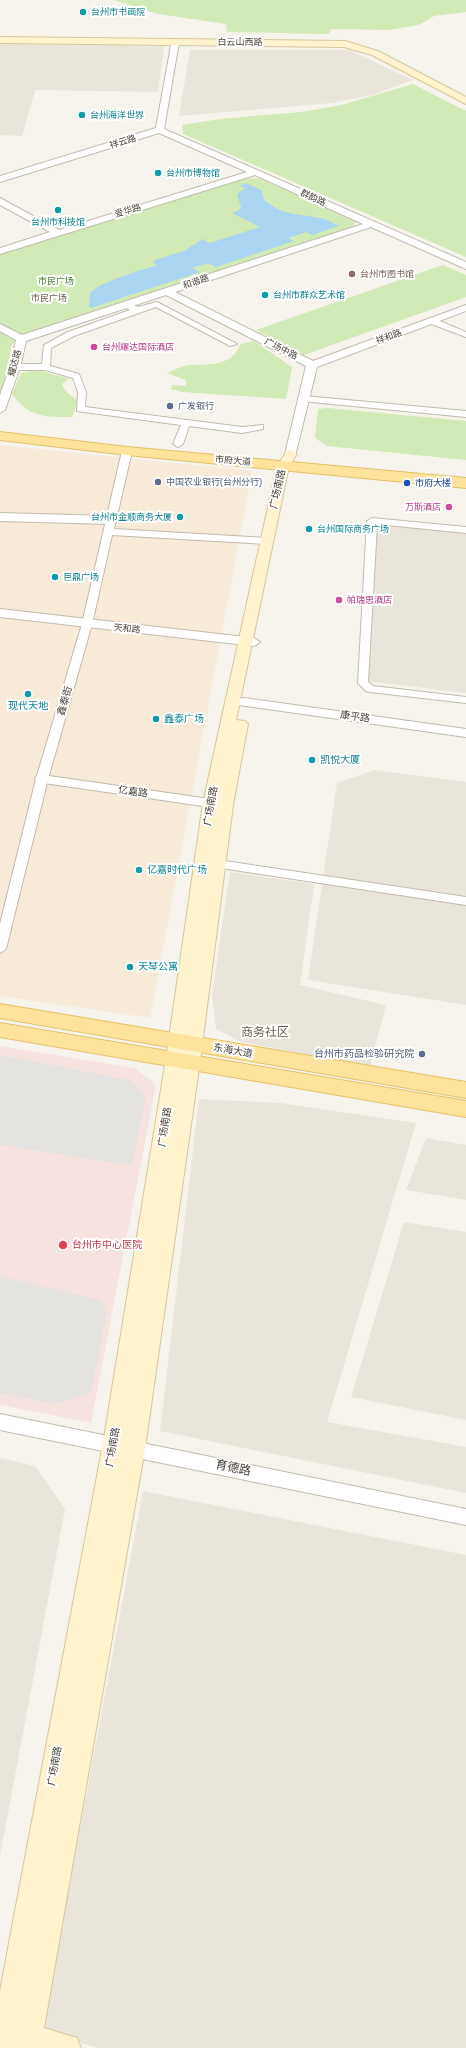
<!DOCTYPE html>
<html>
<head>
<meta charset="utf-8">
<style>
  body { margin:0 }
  canvas { display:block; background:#f6f3ec }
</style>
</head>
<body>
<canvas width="466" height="2048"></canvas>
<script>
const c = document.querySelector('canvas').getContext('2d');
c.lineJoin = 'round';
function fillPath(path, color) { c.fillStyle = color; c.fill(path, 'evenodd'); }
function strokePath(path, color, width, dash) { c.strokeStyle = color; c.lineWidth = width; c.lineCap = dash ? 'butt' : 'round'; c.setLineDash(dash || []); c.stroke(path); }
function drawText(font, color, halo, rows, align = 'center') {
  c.font = font + ' Rubik,"Noto Sans SC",sans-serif'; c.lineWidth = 4; c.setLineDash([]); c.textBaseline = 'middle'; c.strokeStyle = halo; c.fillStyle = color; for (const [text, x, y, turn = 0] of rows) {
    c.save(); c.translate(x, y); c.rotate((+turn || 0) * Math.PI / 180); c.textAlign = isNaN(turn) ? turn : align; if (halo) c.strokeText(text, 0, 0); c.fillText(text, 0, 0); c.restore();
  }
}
const residential = new Path2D(`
  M 0,44 L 164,46 L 158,92 L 35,90 L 22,136 L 0,135 Z
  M 190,50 L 349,50 L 413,80 L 372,95 L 332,103 L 179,116 Z
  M 376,524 L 466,534 L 466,693 L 366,681 Z
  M 375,770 L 466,782 L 466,1005 L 308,980 L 337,783 Z
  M 230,872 L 314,884 L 300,985 L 386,1005 L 370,1066 L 241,1042 L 216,1029 L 212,995 Z
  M 199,1099 L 280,1103 L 416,1123 L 327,1422 L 466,1447 L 466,1493 L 160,1431 Z
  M 426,1138 L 466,1145 L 466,1200 L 406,1190 Z
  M 404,1222 L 466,1232 L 466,1420 L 351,1397 Z
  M 0,1458 L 35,1466 L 65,1509 L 0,1856 Z
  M 143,1491 L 466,1555 L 466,2048 L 99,2048 L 42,2032 Z`);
const commercial = new Path2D(`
  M 0,445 L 252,471 L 150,1018 L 0,996 Z`);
const medical = new Path2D(`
  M 0,1046 L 135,1068 L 156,1085 L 91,1423 L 0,1405 Z`);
const green = new Path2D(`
  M 114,0 L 466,0 L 466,12 L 434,16 L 419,25 L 389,30 L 331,29 L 329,34 L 227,32 L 226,24 L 158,14 Z
  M 413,84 L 466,111 L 466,257 L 183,134 L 182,125 L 220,119 L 301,112 L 341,105 Z
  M 258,178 L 355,221 L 355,226 L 37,332 L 12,344 L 0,404 L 0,254 L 241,179 Z
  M 443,265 L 466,275 L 466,297 L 304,355 L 256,330 Z
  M 254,341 L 292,367 L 286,399 L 182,392 L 171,389 L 172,385 L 186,386 L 186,380 L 167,373 C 174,370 183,365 191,365 C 211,364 232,366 241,344 Z
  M 38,370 L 69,379 L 62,384 C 65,393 72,396 78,401 L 72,417 C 44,417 30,418 12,394 L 21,373 Z
  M 328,408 L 466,421 L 466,460 L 327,446 L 315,438 L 318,409 Z`);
const parking = new Path2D(`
  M 0,1055 L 130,1080 L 146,1097 L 132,1166 L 0,1145 Z
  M 0,1276 L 102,1301 L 107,1313 L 91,1393 L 53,1404 L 0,1393 Z`);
const water = new Path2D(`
  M 246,183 L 261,190 L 264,200 C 286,218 301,213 324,219 C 329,220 334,224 339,226 L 312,235 L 306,232 L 288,238 L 294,241 L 216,267 L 208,263 L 192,268 L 200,272 L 91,308 L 89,306 L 90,293 C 101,281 142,270 157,265 L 153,263 L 155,260 L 184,251 L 203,239 L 210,243 L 260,227 L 232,213 L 239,210 L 241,207 L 237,194 L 245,188 L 239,186 Z`);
const minor = new Path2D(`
  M 157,302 L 237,344 L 230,346 L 156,307 L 74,336 L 51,348 L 50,366 L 79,374 L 86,392 L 85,407 L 242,427 L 263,425 L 263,429 L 242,433 L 189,426 L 183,444 L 178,447 L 173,444 L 181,425 L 77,411 L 78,392 L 73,378 L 45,370 L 15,370 L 11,367 L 15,364 L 42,364 L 44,345 L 68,332 L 130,310 L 124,307 L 124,303 L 130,303 L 138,307 Z
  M 429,319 L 435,319 L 466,332 L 466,337 L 429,323 Z
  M 304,396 L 466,411 L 466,417 L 301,401 L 300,399 Z
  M 127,448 L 132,451 L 114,529 L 267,538 L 272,541 L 267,544 L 112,535 L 92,624 L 48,779 L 6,949 L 0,953 L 0,924 L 36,779 L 82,624 L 122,451 Z
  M 372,518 L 466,527 L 466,533 L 377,524 L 368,682 L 373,686 L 466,697 L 466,703 L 370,692 L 366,691 L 358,683 L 367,521 Z
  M 218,860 L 466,897 L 466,905 L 214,867 L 212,864 L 214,861 Z`);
const tertiary = new Path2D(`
  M 172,40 L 179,42 L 164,129 L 466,262 L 466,269 L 371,227 L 175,292 L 313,361 L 466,305 L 466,311 L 317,367 L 295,456 L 291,457 L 285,454 L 306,366 L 166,295 L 26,341 L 20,367 L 5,410 L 0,413 L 0,395 L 10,367 L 16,340 L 0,331 L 0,324 L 22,335 L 363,224 L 255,175 L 0,254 L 0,248 L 50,232 L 0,205 L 0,198 L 59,230 L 247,172 L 159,133 L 0,182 L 0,176 L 156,128 Z
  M 0,513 L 110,516 L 116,520 L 110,524 L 0,521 Z
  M 0,609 L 254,638 L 260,642 L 254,646 L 0,617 Z
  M 244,698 L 466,729 L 466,737 L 239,705 L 237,702 L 239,699 Z
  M 42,775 L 224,801 L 229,802 L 231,805 L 229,808 L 224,809 L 37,782 L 35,779 L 37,776 Z
  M 0,1414 L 466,1509 L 466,1525 L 0,1430 Z`);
const secondary = new Path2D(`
  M 0,37 L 345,41 L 378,51 L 466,97 L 466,104 L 372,55 L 344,47 L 0,43 Z
  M 291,450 L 297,454 L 289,466 L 236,720 L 245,721 L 248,724 L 233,805 L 200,1061 L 145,1448 L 44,2028 L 77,2038 L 81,2048 L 0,2048 L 0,1991 L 103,1444 L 166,1059 L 203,803 L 277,466 L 287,451 Z`);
const primary = new Path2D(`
  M 0,432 L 127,447 L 466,478 L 466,488 L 127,455 L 0,440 Z
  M 0,1004 L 466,1082 L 466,1098 L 0,1018 Z
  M 0,1023 L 466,1101 L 466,1117 L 0,1037 Z`);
const markers = [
  [83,12,4,"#0f9aa8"],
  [82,115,4,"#0f9aa8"],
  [158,173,4,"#0f9aa8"],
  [58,210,4,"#0f9aa8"],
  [352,274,4,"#8d6e63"],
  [265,295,4,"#0f9aa8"],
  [94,347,4,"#d1479c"],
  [170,406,4,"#5c6f8a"],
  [158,482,4,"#5c6f8a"],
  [407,483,4,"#1a4fb4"],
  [449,507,4,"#d1479c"],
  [180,517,4,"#0f9aa8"],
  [309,529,4,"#0f9aa8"],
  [55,577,4,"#0f9aa8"],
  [339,600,4,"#d1479c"],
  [28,694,4,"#0f9aa8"],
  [156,719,4,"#0f9aa8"],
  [312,760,4,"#0f9aa8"],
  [139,870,4,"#0f9aa8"],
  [130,967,4,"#0f9aa8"],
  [422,1054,4,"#5c6f8a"],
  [63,1245,5,"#e0444e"]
];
const farCulturenames = [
  ["台州市书画院",91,12],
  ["台州海洋世界",90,115],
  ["台州市博物馆",166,173],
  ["台州市科技馆",58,222,"center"],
  ["台州市群众艺术馆",273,295],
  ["台州市金顺商务大厦",172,517,"right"],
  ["台州国际商务广场",317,529],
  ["巨鼎广场",63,577]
];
const farStreetnames = [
  ["白云山西路",240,42],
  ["祥云路",123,142,-17],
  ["群韵路",313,198,25],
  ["爱华路",128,211,-17],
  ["和谐路",196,282,-18],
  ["祥和路",389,337,-20],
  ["广场中路",281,349,27],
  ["耀达路",15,363,-75],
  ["市府大道",233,461,5],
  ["天和路",127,629,6]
];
const farEducationnames = [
  ["台州市图书馆",360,274]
];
const farParknames = [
  ["市民广场",56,281]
];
const farNeighbourhoodnames = [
  ["市民广场",49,298]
];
const farHotelnames = [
  ["台州耀达国际酒店",102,347],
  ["万斯酒店",441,507,"right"],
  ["帕瑞思酒店",347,600]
];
const farServicenames = [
  ["广发银行",178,406],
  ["中国农业银行(台州分行)",166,482]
];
const farTransitnames = [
  ["市府大楼",415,483]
];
const streetNames = [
  ["广场南路",278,489,-77],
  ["鑫泰街",65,701,-74],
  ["康平路",355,717,8],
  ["亿嘉路",133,792,8],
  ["广场南路",211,806,-80],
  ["东海大道",233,1051,10],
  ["广场南路",165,1127,-81],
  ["广场南路",113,1447,-80],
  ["广场南路",55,1766,-80]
];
const cultureNames = [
  ["现代天地",28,706,"center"],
  ["鑫泰广场",164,719],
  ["凯悦大厦",320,760],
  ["亿嘉时代广场",147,870],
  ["天琴公寓",138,967]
];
const serviceNames = [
  ["台州市药品检验研究院",414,1054]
];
const healthNames = [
  ["台州市中心医院",72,1245]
];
const quarterNames = [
  ["商务社区",265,1033]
];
const nearStreetnames = [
  ["育德路",233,1468,12]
];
fillPath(residential, '#eae5da');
fillPath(commercial, '#f7ead8');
fillPath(medical, '#f6e3e0');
fillPath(green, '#d2eab5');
fillPath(parking, '#e5e3e0');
fillPath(water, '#a9d4f2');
strokePath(minor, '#c2bbae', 2);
strokePath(tertiary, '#c2bbae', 2);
strokePath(secondary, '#d6c79b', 2);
strokePath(primary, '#e6c16a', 2);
fillPath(minor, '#fff');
fillPath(tertiary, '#fff');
fillPath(secondary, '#fff3cd');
fillPath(primary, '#ffe39c');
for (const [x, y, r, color] of markers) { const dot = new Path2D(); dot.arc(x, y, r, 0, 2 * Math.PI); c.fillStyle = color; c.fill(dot); strokePath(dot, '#fff', 1.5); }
drawText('9px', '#0d838f', '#fff', farCulturenames, 'left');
drawText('9px', '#4b4439', '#fff', farStreetnames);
drawText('9px', '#785e54', '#fff', farEducationnames, 'left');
drawText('9px', '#4a7f2a', '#fff', farParknames);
drawText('9px', '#6e6250', '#fff', farNeighbourhoodnames);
drawText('9px', '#b23c85', '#fff', farHotelnames, 'left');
drawText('9px', '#4e5e75', '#fff', farServicenames, 'left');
drawText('9px', '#164399', '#fff', farTransitnames, 'left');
drawText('10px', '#4b4439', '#fff', streetNames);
drawText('10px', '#0d838f', '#fff', cultureNames, 'left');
drawText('10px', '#4e5e75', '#fff', serviceNames, 'right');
drawText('10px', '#be3a42', '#fff', healthNames, 'left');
drawText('12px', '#6e6250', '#fff', quarterNames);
drawText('12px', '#4b4439', '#fff', nearStreetnames);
</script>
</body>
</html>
